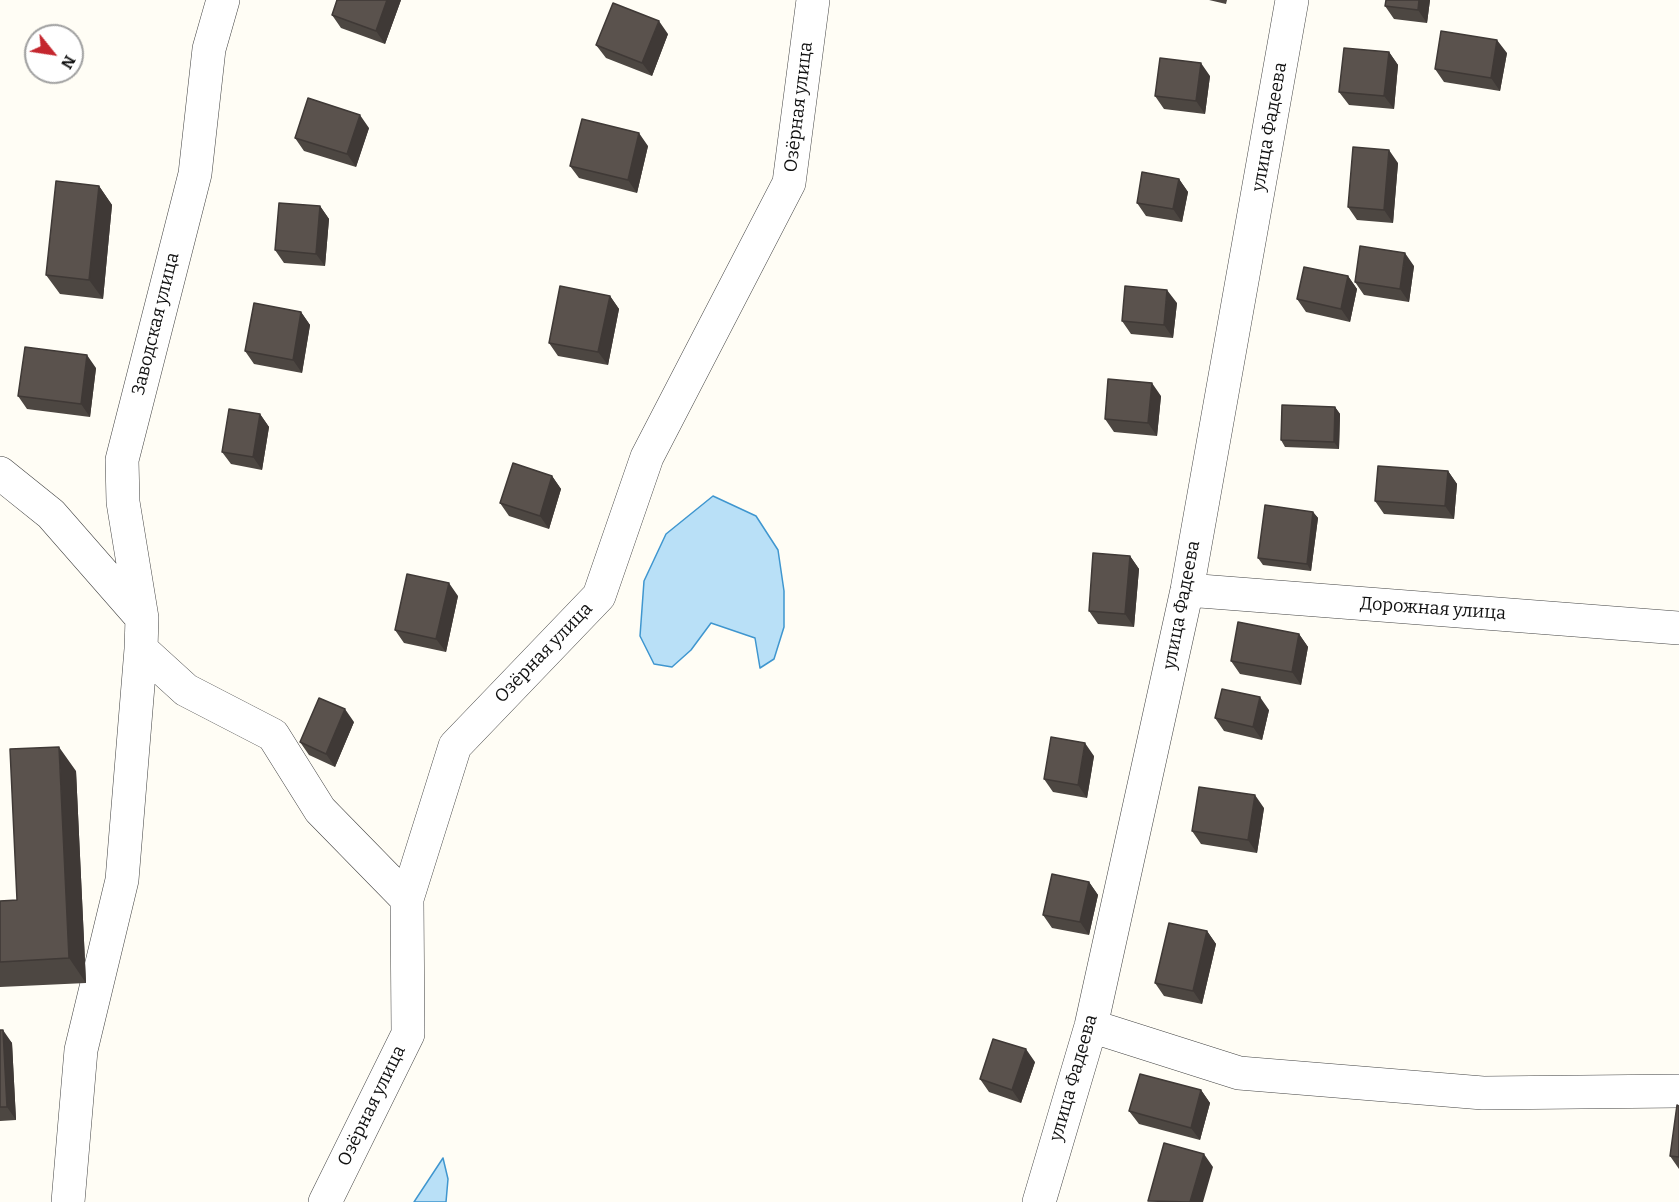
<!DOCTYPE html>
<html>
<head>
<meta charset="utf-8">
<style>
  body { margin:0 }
  #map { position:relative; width:1679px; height:1202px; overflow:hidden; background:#fffdf5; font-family:Bitter,serif }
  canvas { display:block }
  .north { position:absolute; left:24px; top:24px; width:60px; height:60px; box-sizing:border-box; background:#fff; border:2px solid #a0a0a0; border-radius:50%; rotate:120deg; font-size:16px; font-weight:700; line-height:24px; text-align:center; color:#111 }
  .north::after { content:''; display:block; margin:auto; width:21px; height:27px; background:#c4262e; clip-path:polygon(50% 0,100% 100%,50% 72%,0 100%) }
</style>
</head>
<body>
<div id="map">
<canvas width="1679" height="1202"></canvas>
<div class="north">N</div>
</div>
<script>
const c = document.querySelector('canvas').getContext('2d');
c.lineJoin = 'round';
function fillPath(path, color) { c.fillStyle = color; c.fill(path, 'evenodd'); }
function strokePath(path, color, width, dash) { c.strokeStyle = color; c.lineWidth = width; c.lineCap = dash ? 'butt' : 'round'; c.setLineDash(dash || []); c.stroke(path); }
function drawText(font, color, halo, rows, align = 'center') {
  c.font = font + ' Bitter,serif'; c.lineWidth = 6; c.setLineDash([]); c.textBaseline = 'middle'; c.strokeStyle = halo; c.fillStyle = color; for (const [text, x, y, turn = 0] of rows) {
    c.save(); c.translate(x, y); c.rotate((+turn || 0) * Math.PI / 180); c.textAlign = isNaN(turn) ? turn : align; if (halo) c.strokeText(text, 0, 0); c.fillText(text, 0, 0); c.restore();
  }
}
const water = new Path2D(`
  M 713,496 L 756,516 L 778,550 L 784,591 L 784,627 L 774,659 L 760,668 L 755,638 L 711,623 L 691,650 L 672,667 L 654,664 L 640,636 L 644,581 L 666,534 Z
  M 443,1158 L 448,1179 L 446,1202 L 414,1202 Z`);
const minor = new Path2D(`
  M 0,473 L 51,514 L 142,618
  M 1187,590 L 1679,628
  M 141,649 L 186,690 L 273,735 L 320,810 L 407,899
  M 1091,1026 L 1239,1073 L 1483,1093 L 1679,1091
  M 68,1202 L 81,1050 L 122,880 L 141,649 L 142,618 L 123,502 L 122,460 L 195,174 L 209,49 L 223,0
  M 325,1202 L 408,1034 L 407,899 L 455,746 L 599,596 L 647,457 L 789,183 L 813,0
  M 1039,1202 L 1091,1026 L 1187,590 L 1292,0`);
const wall = new Path2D(`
  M 401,0 L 385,44 L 341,28 L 332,15 Z
  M 1209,0 L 1227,0 L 1226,4 Z
  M 1430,0 L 1427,23 L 1394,19 L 1385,6 Z
  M 668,34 L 652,76 L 606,58 L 596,45 Z
  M 1389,52 L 1398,65 L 1394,109 L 1349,105 L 1339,92 Z
  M 1507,53 L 1500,91 L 1444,82 L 1435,69 Z
  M 1210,76 L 1205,114 L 1164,109 L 1155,96 Z
  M 369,128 L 356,167 L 304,151 L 295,138 Z
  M 648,146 L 637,193 L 579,178 L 570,166 Z
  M 1398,163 L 1393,223 L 1357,220 L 1348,207 Z
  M 1179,179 L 1188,192 L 1182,222 L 1146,216 L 1137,203 Z
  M 99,186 L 112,205 L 103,299 L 60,294 L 46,275 Z
  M 320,206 L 329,219 L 325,266 L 284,263 L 275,250 Z
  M 1414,266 L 1409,302 L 1364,295 L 1355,282 Z
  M 1348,276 L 1357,289 L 1350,322 L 1306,312 L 1297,299 Z
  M 610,296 L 619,309 L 608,365 L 558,356 L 549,343 Z
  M 1177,303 L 1173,338 L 1131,334 L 1122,321 Z
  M 301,312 L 310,325 L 302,373 L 254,364 L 245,351 Z
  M 96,368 L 90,417 L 27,409 L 18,396 Z
  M 1161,396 L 1157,436 L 1114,432 L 1105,419 Z
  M 1335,407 L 1340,414 L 1339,449 L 1285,447 L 1281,440 Z
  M 260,414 L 269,427 L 262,470 L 231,464 L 222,452 Z
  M 1448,471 L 1457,484 L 1454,519 L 1384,514 L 1375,501 Z
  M 552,476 L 561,489 L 549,529 L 509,516 L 500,503 Z
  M 1313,512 L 1318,518 L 1311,571 L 1263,565 L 1258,558 Z
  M 1130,556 L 1139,569 L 1134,627 L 1098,624 L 1089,611 Z
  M 458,596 L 446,652 L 404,643 L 395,630 Z
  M 1299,634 L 1308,647 L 1301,685 L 1240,674 L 1231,661 Z
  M 1269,710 L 1262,740 L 1224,731 L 1215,718 Z
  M 354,722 L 335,767 L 309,755 L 300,742 Z
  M 1094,756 L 1087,798 L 1053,792 L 1044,779 Z
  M 76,771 L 86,983 L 0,987 L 0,901 L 17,900 Z
  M 1264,808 L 1257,853 L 1201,844 L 1192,831 Z
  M 1089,882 L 1098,895 L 1089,935 L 1052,928 L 1043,915 Z
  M 1207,931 L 1216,944 L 1202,1004 L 1164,996 L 1155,983 Z
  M 0,1030 L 12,1043 L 16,1120 L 0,1121 Z
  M 1035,1062 L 1021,1103 L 989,1092 L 980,1079 Z
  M 1201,1090 L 1210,1103 L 1200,1140 L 1139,1124 L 1129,1111 Z
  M 1679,1106 L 1679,1169 L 1670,1156 Z`);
const shadedWall = new Path2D(`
  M 387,0 L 401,0 L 385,44 L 376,31 Z
  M 1419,0 L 1430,0 L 1427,23 L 1418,10 Z
  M 659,21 L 668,34 L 652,76 L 642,63 Z
  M 1497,40 L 1507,53 L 1500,91 L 1491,78 Z
  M 1389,52 L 1398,65 L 1394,109 L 1384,96 Z
  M 1201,63 L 1210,76 L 1205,114 L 1196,101 Z
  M 360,115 L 369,128 L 356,167 L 347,154 Z
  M 639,133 L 648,146 L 637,193 L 628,180 Z
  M 1389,150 L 1398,163 L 1393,223 L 1384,210 Z
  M 1179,179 L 1188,192 L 1182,222 L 1173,209 Z
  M 99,186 L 112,205 L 103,299 L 89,280 Z
  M 320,206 L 329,219 L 325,266 L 316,254 Z
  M 1405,253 L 1414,266 L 1409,302 L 1400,289 Z
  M 1348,276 L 1357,289 L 1350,322 L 1341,309 Z
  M 1167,290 L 1177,303 L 1173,338 L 1164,325 Z
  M 610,296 L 619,309 L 608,365 L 598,352 Z
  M 301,312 L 310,325 L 302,373 L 293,360 Z
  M 87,355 L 96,368 L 90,417 L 81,404 Z
  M 1152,383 L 1161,396 L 1157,436 L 1148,423 Z
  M 1335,407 L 1340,414 L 1339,449 L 1334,442 Z
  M 260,414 L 269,427 L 262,470 L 253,457 Z
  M 1448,471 L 1457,484 L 1454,519 L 1445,506 Z
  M 552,476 L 561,489 L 549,529 L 540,516 Z
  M 1313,512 L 1318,518 L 1311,571 L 1307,564 Z
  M 1130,556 L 1139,569 L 1134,627 L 1125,614 Z
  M 449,583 L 458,596 L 446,652 L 436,639 Z
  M 1299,634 L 1308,647 L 1301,685 L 1292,672 Z
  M 1260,697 L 1269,710 L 1262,740 L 1253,727 Z
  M 345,709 L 354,722 L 335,767 L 326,754 Z
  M 1085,743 L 1094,756 L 1087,798 L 1078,785 Z
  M 59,747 L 76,771 L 86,983 L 69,958 Z
  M 1255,795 L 1264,808 L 1257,853 L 1248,840 Z
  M 1089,882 L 1098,895 L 1089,935 L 1080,922 Z
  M 1207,931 L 1216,944 L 1202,1004 L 1193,991 Z
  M 3,1030 L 12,1043 L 16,1120 L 7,1107 Z
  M 1026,1049 L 1035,1062 L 1021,1103 L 1012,1090 Z
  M 1201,1090 L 1210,1103 L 1200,1140 L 1191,1128 Z
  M 1204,1154 L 1213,1167 L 1203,1202 L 1190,1202 Z`);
const building = new Path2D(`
  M 337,0 L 387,0 L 376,31 L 332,15 Z
  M 1386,0 L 1419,0 L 1418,10 L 1385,6 Z
  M 613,3 L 659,21 L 642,63 L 596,45 Z
  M 1441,31 L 1497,40 L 1491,78 L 1435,69 Z
  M 1344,48 L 1389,52 L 1384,96 L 1339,92 Z
  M 1160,58 L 1201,63 L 1196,101 L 1155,96 Z
  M 308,98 L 360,115 L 347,154 L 295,138 Z
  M 582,119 L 639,133 L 628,180 L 570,166 Z
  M 1353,147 L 1389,150 L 1384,210 L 1348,207 Z
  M 1142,172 L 1179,179 L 1173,209 L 1137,203 Z
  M 56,181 L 99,186 L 89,280 L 46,275 Z
  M 279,203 L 320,206 L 316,254 L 275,250 Z
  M 1360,246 L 1405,253 L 1400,289 L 1355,282 Z
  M 1304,267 L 1348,276 L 1341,309 L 1297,299 Z
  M 560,286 L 610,296 L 598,352 L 549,343 Z
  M 1125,286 L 1167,290 L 1164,325 L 1122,321 Z
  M 254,303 L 301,312 L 293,360 L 245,351 Z
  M 25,347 L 87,355 L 81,404 L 18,396 Z
  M 1108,379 L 1152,383 L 1148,423 L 1105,419 Z
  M 1282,405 L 1335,407 L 1334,442 L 1281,440 Z
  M 229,409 L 260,414 L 253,457 L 222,452 Z
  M 513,463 L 552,476 L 540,516 L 500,503 Z
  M 1378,466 L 1448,471 L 1445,506 L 1375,501 Z
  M 1265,505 L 1313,512 L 1307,564 L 1258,558 Z
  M 1093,553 L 1130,556 L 1125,614 L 1089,611 Z
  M 407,574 L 449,583 L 436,639 L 395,630 Z
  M 1238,622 L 1299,634 L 1292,672 L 1231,661 Z
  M 1222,689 L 1260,697 L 1253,727 L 1215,718 Z
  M 319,698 L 345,709 L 326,754 L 300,742 Z
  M 1051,737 L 1085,743 L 1078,785 L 1044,779 Z
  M 59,747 L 69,958 L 0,962 L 0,901 L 17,900 L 10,749 Z
  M 1199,787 L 1255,795 L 1248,840 L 1192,831 Z
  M 1052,874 L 1089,882 L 1080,922 L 1043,915 Z
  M 1169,923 L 1207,931 L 1193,991 L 1155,983 Z
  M 0,1030 L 3,1030 L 7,1107 L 0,1107 Z
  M 993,1039 L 1026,1049 L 1012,1090 L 980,1079 Z
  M 1140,1074 L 1201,1090 L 1191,1128 L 1129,1111 Z
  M 1677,1105 L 1679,1106 L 1679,1157 L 1670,1156 Z
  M 1164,1143 L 1204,1154 L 1190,1202 L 1148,1201 Z`);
const streetNames = [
  ["Озёрная улица",799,107,-83],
  ["улица Фадеева",1270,127,-80],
  ["Заводская улица",156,324,-76],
  ["улица Фадеева",1182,605,-79],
  ["Дорожная улица",1433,609,4],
  ["Озёрная улица",544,653,-46],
  ["улица Фадеева",1074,1078,-74],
  ["Озёрная улица",372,1106,-64]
];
fillPath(water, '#b9e0f7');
strokePath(water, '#3f96cf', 1.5);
strokePath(minor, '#444', 34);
strokePath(minor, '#fff', 33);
fillPath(wall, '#4d4742');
fillPath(shadedWall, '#3f3936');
fillPath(building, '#5a524d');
strokePath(building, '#3f3936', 1.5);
drawText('18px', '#111', '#fff', streetNames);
</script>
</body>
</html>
